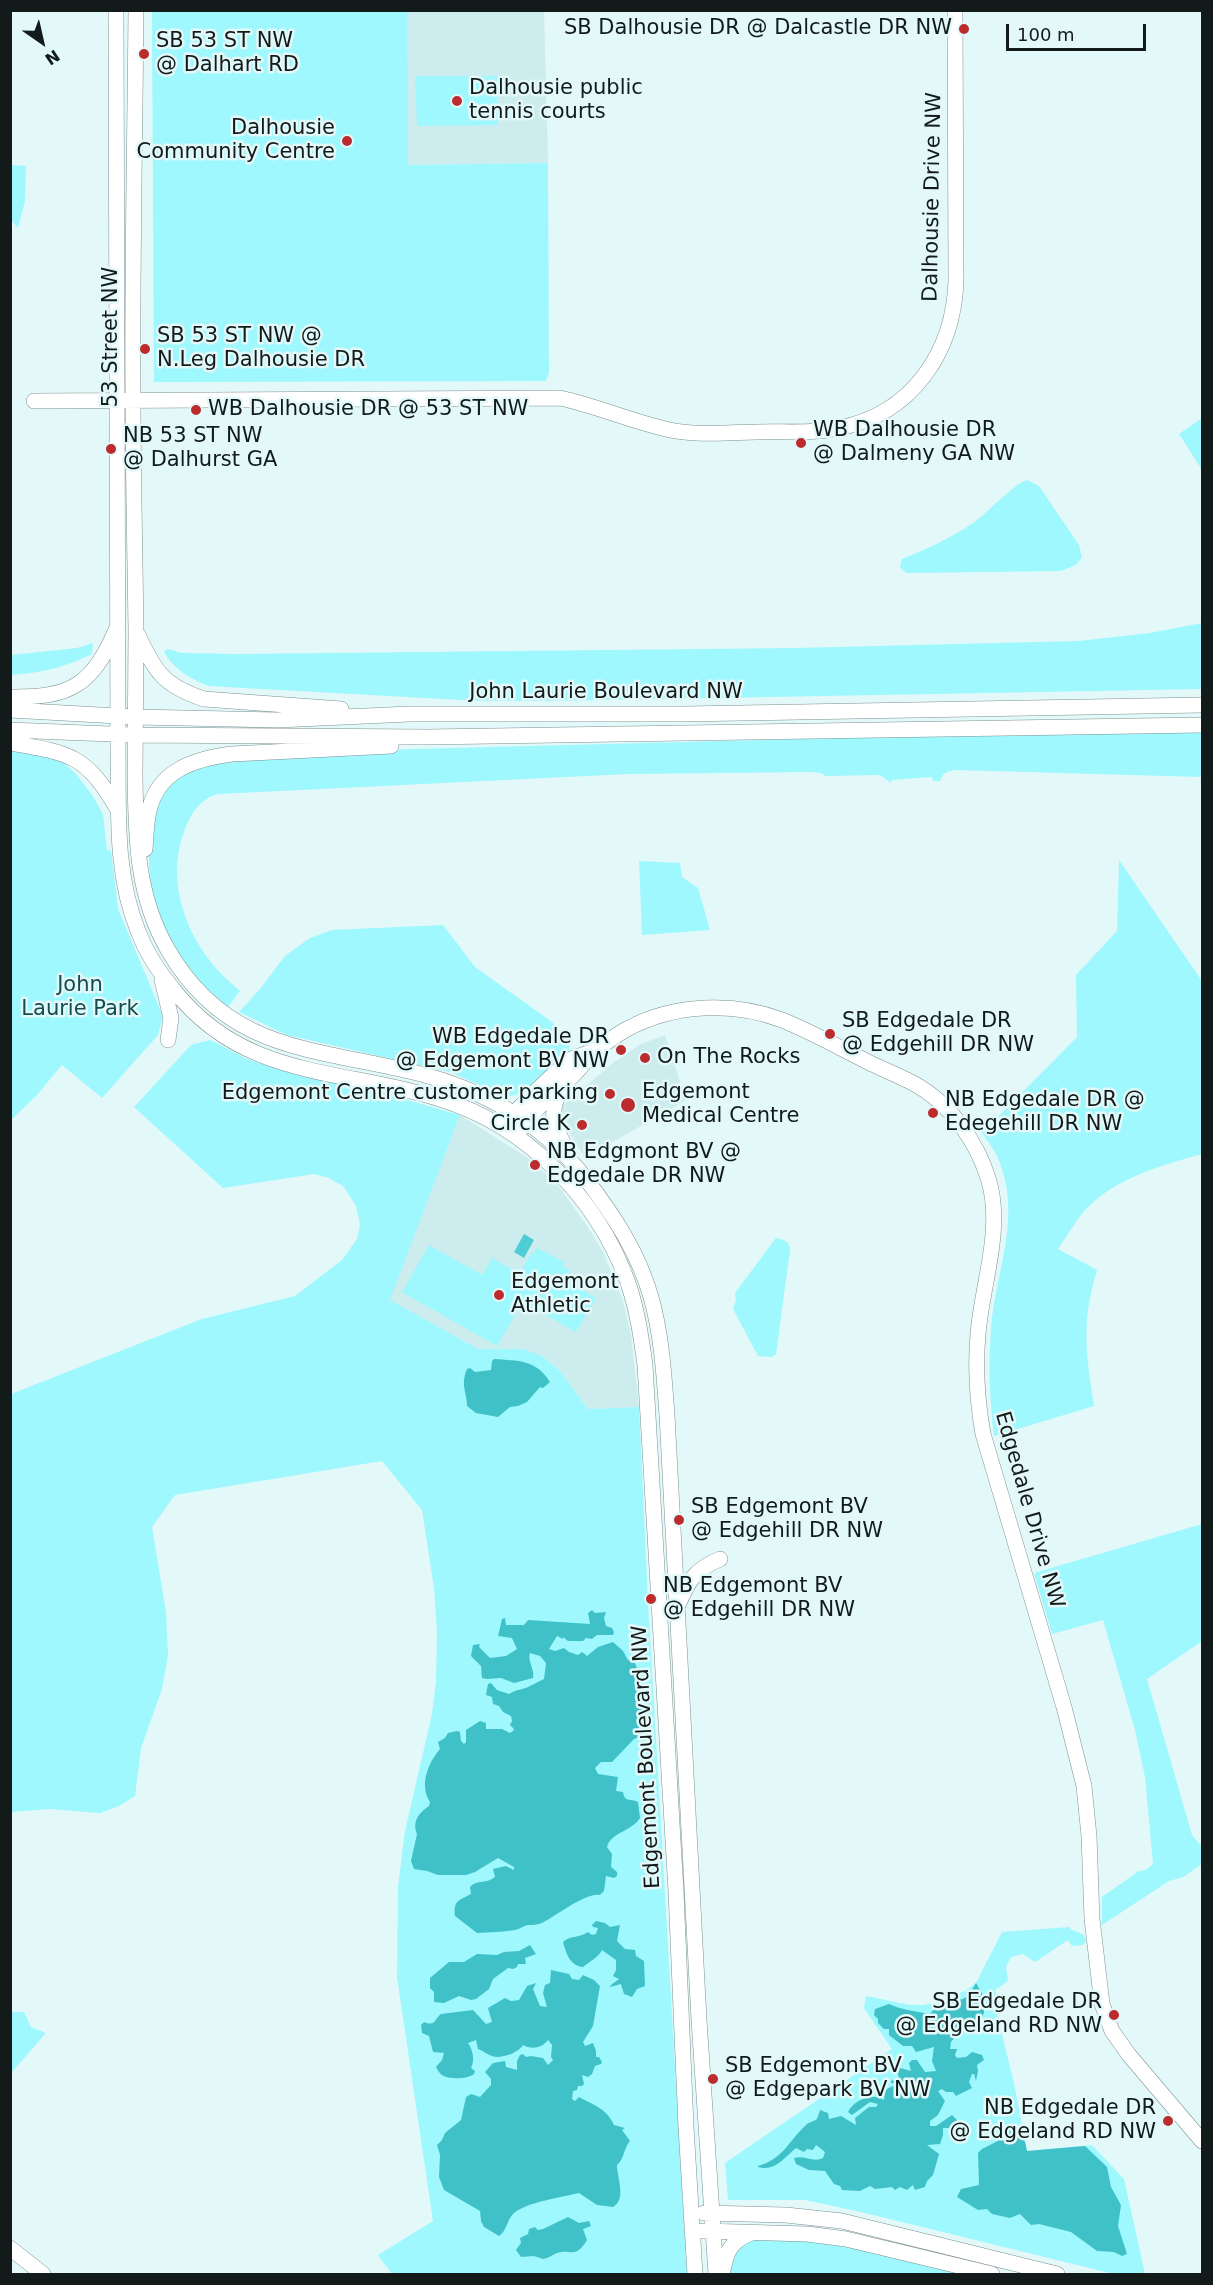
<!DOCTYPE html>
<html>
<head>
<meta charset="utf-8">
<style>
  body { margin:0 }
  #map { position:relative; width:1213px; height:2285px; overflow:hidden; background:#e3f8f9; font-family:"DejaVu Sans",sans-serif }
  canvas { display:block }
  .frame { position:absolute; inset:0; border:12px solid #121a1a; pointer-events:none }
  .north { position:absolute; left:12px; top:12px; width:60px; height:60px; -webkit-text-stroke:4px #e3f8f9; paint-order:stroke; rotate:146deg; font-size:16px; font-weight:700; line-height:24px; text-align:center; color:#121a1a }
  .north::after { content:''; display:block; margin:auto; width:21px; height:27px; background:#121a1a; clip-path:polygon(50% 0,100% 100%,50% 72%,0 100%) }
  .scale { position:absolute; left:1006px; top:24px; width:140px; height:27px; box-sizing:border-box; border:3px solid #121a1a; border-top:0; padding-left:8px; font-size:18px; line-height:21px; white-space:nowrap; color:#121a1a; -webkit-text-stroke:4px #e3f8f9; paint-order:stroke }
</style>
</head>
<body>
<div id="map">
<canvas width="1213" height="2285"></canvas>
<div class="frame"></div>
<div class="north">N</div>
<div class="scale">100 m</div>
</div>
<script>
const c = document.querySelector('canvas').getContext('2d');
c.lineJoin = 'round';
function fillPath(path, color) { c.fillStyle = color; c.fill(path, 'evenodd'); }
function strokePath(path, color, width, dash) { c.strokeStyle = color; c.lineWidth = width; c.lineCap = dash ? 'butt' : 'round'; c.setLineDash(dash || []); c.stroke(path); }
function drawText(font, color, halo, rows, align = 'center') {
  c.font = font + ' "DejaVu Sans",sans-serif'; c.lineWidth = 5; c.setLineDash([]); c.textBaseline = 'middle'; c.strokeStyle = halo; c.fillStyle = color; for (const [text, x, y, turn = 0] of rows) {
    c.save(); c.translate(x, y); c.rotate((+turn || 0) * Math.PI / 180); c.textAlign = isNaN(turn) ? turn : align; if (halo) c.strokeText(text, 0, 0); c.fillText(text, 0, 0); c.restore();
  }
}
const built = new Path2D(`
  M 407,11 L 544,11 L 548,163 L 407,165 Z
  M 665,1035 L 686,1100 L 585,1158 L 556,1111 L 613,1063 L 641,1044 Z
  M 460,1115 L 528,1158 L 557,1184 L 587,1226 L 603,1252 L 623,1301 L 631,1335 L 639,1407 L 588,1409 L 560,1371 L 542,1356 L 478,1349 L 389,1300 Z`);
const green = new Path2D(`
  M 152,11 L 407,11 L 408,165 L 548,163 L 549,373 L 546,381 L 154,382 Z
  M 415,76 L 497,76 L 497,125 L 417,126 Z
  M 11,165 L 26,166 L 25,201 L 18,228 L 11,220 Z
  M 1202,418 L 1202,470 L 1179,434 Z
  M 1027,480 L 1039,486 L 1079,545 L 1082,557 L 1076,565 L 1061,571 L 906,573 L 900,567 L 902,559 C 927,549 951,538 973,523 C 987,513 1014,484 1027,480 Z
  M 1202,623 L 1202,689 L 551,701 L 479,701 L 208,686 C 190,678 173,669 164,652 L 167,649 L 182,653 L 238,654 L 796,648 L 1079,641 L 1150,633 Z
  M 93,643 L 92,654 C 66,667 40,673 11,675 L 11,655 L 77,648 Z
  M 1152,730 L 1202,732 L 1202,777 L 956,770 C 948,771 943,772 940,781 L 933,781 L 932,777 L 892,780 L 891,783 L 880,775 L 826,776 L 821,773 L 809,772 L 628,774 L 218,794 C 200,799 192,812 185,829 C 167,873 181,925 211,962 C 219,973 230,982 240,991 L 228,1007 L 199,983 L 172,946 L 155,907 L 151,886 L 149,863 L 150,829 L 155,810 L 164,792 L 178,776 L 190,768 L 254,757 L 413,749 Z
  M 11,748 L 59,759 L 76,774 L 92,795 L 103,814 L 107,850 L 111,851 L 118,909 L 163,1016 L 158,1035 L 102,1098 L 62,1065 L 36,1096 L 11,1120 Z
  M 1119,860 L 1202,981 L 1202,1154 C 1160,1166 1117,1177 1085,1210 C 1075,1222 1067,1236 1058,1249 L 1097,1270 C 1081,1323 1086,1353 1094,1406 L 994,1436 C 990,1401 988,1366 991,1331 C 995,1271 1024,1216 997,1156 C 993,1148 987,1140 982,1133 L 1077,1037 L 1076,975 L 1117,931 Z
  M 639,861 L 680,863 L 682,877 L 698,888 L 710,930 L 642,935 Z
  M 443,925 L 475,967 L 552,1022 L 570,1042 L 569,1052 L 520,1094 L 506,1097 L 450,1072 L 287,1035 L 239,1012 L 260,989 L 285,956 L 310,938 L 332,930 Z
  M 210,1040 L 247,1059 L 286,1072 L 386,1094 L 460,1115 L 390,1300 L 478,1349 L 523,1349 L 542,1356 L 560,1371 L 588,1409 L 639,1407 L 648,1601 L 687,2274 L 392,2274 L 378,2255 L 433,2221 L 397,1977 L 398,1887 L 405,1831 L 432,1714 L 436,1682 L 437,1632 L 434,1588 L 422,1510 L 382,1461 L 175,1495 L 152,1527 L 166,1612 L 168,1655 L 162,1689 L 141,1748 L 135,1796 L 119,1806 L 100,1813 L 51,1809 L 11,1812 L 11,1394 L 202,1319 L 295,1296 L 342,1260 L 357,1239 L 360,1224 L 356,1206 L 344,1187 L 329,1178 L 314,1174 L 223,1188 L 134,1107 L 191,1045 Z
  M 776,1238 C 785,1240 789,1241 790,1250 L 776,1354 L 772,1357 L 758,1356 L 733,1309 L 736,1300 L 735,1293 Z
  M 429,1245 L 482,1275 L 492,1258 L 514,1271 L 516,1268 L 521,1271 L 532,1252 L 534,1253 L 537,1248 L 564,1262 L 562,1266 L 570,1270 L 565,1281 L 596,1298 L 576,1332 L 530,1306 L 526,1311 L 519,1308 L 497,1346 L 402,1292 Z
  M 1202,1524 L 1202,1641 L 1147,1679 L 1192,1835 L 1202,1847 L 1202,1864 L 1183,1877 L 1169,1881 L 1102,1925 L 1102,1897 L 1139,1871 L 1146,1870 L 1153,1864 L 1145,1777 L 1135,1730 L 1103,1620 L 1052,1634 L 1034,1573 Z
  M 1070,1927 L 1070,1929 L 1084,1935 L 1086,1941 L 1083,1945 L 1072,1946 L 1068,1940 L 1035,1962 L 1023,1954 L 1011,1957 L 1006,1967 L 1008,1981 L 995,1990 L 999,2001 L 995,2006 L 1014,2083 L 1027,2151 L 1092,2145 L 1124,2179 L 1145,2274 L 1114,2274 L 861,2212 L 805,2200 L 728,2200 L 725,2163 L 892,2049 L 864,2008 L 866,1996 L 910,2005 L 922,2005 L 935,2003 L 965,1991 L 976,1983 L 1002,1932 Z
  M 11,2012 L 24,2012 L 31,2027 L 46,2033 L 11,2073 Z
  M 755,2239 L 839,2243 L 969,2274 L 729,2274 L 734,2251 L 740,2249 L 742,2243 Z`);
const forest = new Path2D(`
  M 494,1359 C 518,1361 536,1359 550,1382 L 543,1388 L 540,1387 L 527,1402 L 518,1406 L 510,1407 L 498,1417 L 476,1413 L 467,1406 C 467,1391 460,1386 467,1369 L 470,1368 L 475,1372 L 491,1370 L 492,1361 Z
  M 592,1610 L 595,1613 L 606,1612 L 604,1618 L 606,1626 L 612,1628 L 614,1632 L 613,1635 L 597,1635 L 592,1639 L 586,1638 L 583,1641 L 568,1641 L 563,1637 L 563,1639 L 557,1636 L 549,1649 L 555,1651 L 564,1648 L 569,1652 L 578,1655 L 582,1652 L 587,1656 L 598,1647 L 613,1642 L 623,1651 L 628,1660 L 635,1663 L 640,1677 L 638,1683 L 647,1714 L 642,1736 L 634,1739 L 612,1762 L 601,1762 L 595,1768 L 598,1774 L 618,1777 L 616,1791 L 623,1792 C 625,1803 630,1798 638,1802 L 640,1818 C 632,1831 610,1833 607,1847 L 612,1854 L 611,1867 L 617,1872 L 617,1876 L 614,1878 L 606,1876 L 604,1891 L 600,1895 C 586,1892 556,1916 542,1923 C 536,1925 534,1925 528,1925 C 523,1926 520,1929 515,1930 C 503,1932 489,1932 477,1933 L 455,1916 C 453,1900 460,1900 471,1894 L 470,1887 C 477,1879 487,1884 495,1877 L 493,1869 L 506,1866 L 514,1870 L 514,1867 L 498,1858 L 475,1872 L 466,1875 L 438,1875 L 427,1871 L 414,1869 L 411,1861 L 417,1834 C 412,1821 419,1813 429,1806 L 430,1802 C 419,1785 428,1763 440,1749 L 438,1742 L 445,1738 L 448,1733 L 457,1731 L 460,1732 L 461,1741 L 464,1744 L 466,1742 L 466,1730 L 480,1721 L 486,1723 L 486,1729 L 502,1729 L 510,1733 L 513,1731 L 514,1729 L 510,1725 L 512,1721 L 511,1716 L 503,1712 L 499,1706 L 493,1704 L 492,1697 L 486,1695 L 488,1684 L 491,1683 L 497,1690 L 509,1694 C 516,1689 523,1690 530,1686 C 535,1684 539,1681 544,1679 L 546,1663 L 540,1656 L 530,1653 C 527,1661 535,1669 533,1678 L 514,1683 L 501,1678 L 487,1679 L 482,1678 L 481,1666 L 471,1656 L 473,1645 L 480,1644 L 479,1647 L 490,1658 L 506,1656 L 517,1649 L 512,1638 L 498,1636 L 502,1619 L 505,1618 L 506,1625 L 524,1625 L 528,1620 L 590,1624 L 588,1613 Z
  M 596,1921 L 605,1923 L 610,1927 L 620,1925 L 617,1941 L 625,1949 L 635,1950 L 636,1956 L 644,1961 L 645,1986 L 637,1989 L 632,1997 L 624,1994 L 621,1984 L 610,1987 L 611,1985 L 619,1979 L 613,1976 L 616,1970 L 616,1960 L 602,1950 C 598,1958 590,1961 583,1967 C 570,1966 566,1953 563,1942 C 571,1935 580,1938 588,1932 L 592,1935 L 596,1934 L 598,1928 L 593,1927 L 592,1925 Z
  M 530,1945 L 536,1954 L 525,1958 L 526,1964 L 518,1964 L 517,1967 L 513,1969 L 508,1968 L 493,1979 L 489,1989 L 476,1999 L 471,2000 L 459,1996 L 444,2003 L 434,2002 L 434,1992 L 430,1988 L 430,1978 L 449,1962 L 464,1962 L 477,1954 L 497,1955 L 504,1952 L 519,1951 Z
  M 551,1970 L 569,1974 L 572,1979 L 579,1980 L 583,1975 L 594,1980 L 600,1986 L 593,2026 L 583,2042 L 585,2046 L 593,2043 L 596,2051 L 596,2057 L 599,2057 L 602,2062 L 601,2064 L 595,2066 L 592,2074 L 588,2077 L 582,2075 L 584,2084 L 582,2086 L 578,2086 L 577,2090 L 573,2091 L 572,2099 L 575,2101 L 579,2097 C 591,2104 607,2108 614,2125 L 625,2128 L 622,2130 L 630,2141 C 623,2149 625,2158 617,2165 C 617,2178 627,2199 613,2207 L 597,2205 L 579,2193 C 563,2197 527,2202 514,2213 C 507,2219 507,2231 499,2236 L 484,2227 L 481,2221 L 480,2211 L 444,2190 L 439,2177 L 440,2155 L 437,2145 L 442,2140 L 445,2133 L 461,2120 L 466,2097 L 471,2094 L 480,2097 L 491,2085 L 491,2079 L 485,2072 L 493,2063 L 505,2061 L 506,2067 L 517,2070 L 517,2061 L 520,2055 L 523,2054 L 526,2057 L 531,2056 L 543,2058 L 548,2065 L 553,2060 L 551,2057 L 552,2045 L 548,2040 C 542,2048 532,2050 523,2045 C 519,2052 506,2057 497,2057 C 490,2057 484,2051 478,2049 L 476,2040 L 468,2043 C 473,2050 475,2060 471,2068 L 475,2071 L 474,2074 C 468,2079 449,2080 442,2075 C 440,2074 437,2069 436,2067 L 442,2060 L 444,2053 L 433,2052 L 429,2036 L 422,2033 L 421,2025 L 424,2022 C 436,2027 434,2019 441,2014 L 473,2010 L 486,2024 L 492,2022 L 488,2008 L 505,1998 L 511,2001 L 519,2000 L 527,1986 L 536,1983 L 533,1989 L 540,2006 L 547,2007 L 543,1993 L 545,1985 L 550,1983 Z
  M 976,1983 L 984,1997 L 984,2013 L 980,2021 L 965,2025 L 962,2024 L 957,2028 L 955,2037 L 951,2042 L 950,2049 L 957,2049 L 955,2055 L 957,2058 L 966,2057 L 972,2052 L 982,2055 L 984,2060 L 977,2065 L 978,2071 L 976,2081 L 974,2074 L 972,2074 L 969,2082 L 972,2088 L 956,2096 L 953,2092 L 946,2092 L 942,2089 L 938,2091 L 945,2101 L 938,2115 L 930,2121 L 930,2126 L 936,2126 L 952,2115 L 957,2120 L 954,2128 L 943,2128 L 943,2135 L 940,2144 L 927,2145 L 939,2154 L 933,2175 L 927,2181 L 925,2187 L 915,2190 L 913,2185 L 907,2190 L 900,2187 L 895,2190 L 892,2187 L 875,2189 L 870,2186 L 860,2191 L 842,2190 L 840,2186 L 834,2184 L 825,2171 L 809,2170 L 796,2164 L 794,2158 C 805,2155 813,2163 823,2158 L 825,2152 L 816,2145 L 813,2150 L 807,2149 L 804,2152 L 796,2148 C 785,2157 775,2172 758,2167 L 758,2166 C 783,2159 788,2142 805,2126 C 808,2122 813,2122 817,2119 L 820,2110 L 828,2113 L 829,2119 L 841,2116 L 856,2125 L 855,2118 L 869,2107 L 876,2107 L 878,2104 L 870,2102 L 852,2115 L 848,2112 C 854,2100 873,2092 884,2100 L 885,2090 L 897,2084 L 891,2083 L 891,2081 L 899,2077 L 896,2070 L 900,2068 L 911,2071 L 909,2063 L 912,2060 L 917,2060 L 925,2072 L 936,2071 L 932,2061 L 934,2047 L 916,2052 L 912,2046 L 903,2046 L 889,2035 L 889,2029 L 884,2029 L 878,2023 L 878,2019 L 874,2015 L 875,2009 L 889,2004 C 902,2010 915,2011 929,2014 L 940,2005 L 963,1999 L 969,1995 Z
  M 1009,2129 L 1023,2133 L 1027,2151 L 1085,2146 L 1107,2167 L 1111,2187 L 1121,2205 L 1118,2226 L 1127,2254 L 1122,2256 L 1114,2252 L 1097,2251 L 1071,2232 L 1039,2224 L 1031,2225 L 1020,2214 L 1010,2218 L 992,2214 L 987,2209 L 978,2210 L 957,2197 L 961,2189 L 979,2185 L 978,2153 L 982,2149 L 998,2141 Z
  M 568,2217 L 579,2223 L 589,2221 L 591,2226 L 583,2229 L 587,2240 C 575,2260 571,2248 557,2253 C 552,2255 549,2258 543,2259 L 534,2256 L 521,2257 L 516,2250 L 521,2243 L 520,2238 L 528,2234 L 529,2229 L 535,2227 L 538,2230 L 543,2229 Z`);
const water = new Path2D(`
  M 524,1234 L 534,1240 L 524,1258 L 514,1252 Z`);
const secondary = new Path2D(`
  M 116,10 L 118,746 C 119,808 114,872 138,931 C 146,952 158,971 173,989 C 244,1080 341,1068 440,1099 C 526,1125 596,1197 627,1280 C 637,1308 641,1336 645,1365 L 676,1891 L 686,2127 L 695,2274
  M 136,10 C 135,138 132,266 133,393 C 133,473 135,552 136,632 C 136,680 135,728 135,776 C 136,837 136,895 168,950 C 227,1052 315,1048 417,1073 C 485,1090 543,1124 586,1179 C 614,1216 638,1252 651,1297 C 662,1336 664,1376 667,1415 L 699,2020 L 716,2274
  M 34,401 L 560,398 C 597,406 633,422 670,430 C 698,436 728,432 757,432 C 784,431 812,434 839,428 C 912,414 954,352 956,280 L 955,10
  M 138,635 C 155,672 164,686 204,699 L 341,709
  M 10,697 C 71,698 92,685 116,630
  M 10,710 L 136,717 L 277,720 L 410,714 L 684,714 L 1202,705
  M 10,730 L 135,735 L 427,737 L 1202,725
  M 10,743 C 71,753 86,755 118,810
  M 145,849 C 146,838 146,827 148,816 C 155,771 193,759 232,754 L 391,746
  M 162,980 L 171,1018 L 168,1040
  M 559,1093 C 548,1117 555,1129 568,1151
  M 509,1118 C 529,1099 549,1076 572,1059 C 578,1055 586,1055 593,1051 C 605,1045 615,1035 627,1029 C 673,1004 733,1001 782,1020 C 812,1032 842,1049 872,1064 C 885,1070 899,1076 913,1083 C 950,1103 977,1141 989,1181 C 1003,1231 982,1284 978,1334 C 975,1368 977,1400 983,1434 L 1064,1707 L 1084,1786 L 1089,1836 L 1092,1919 L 1102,2004 L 1112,2031 L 1129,2055 L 1202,2141
  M 521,1129 C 540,1099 572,1084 592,1052
  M 678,1605 C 689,1580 694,1570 720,1559
  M 704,2213 L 786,2215 L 842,2221 L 1057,2274
  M 703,2231 L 807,2234 L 846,2239 L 992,2274
  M 10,2248 L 43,2274
  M 722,2274 C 727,2252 728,2243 751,2233`);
const markers = [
  [964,29,6,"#bc2c2e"],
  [144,54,6,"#bc2c2e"],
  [457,101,6,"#bc2c2e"],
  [347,141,6,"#bc2c2e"],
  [145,349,6,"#bc2c2e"],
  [196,410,6,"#bc2c2e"],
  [801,443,6,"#bc2c2e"],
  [111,449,6,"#bc2c2e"],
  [830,1034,6,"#bc2c2e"],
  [621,1050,6,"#bc2c2e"],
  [645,1058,6,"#bc2c2e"],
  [610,1094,6,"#bc2c2e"],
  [628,1105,8,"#bc2c2e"],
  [933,1113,6,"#bc2c2e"],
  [582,1125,6,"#bc2c2e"],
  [535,1165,6,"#bc2c2e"],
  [499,1295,6,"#bc2c2e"],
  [679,1520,6,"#bc2c2e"],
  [651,1599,6,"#bc2c2e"],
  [1114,2015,6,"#bc2c2e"],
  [713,2079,6,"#bc2c2e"],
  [1168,2121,6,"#bc2c2e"]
];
const poiNames = [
  ["SB Dalhousie DR @ Dalcastle DR NW",952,29,"right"],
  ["SB 53 ST NW",156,42],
  ["@ Dalhart RD",156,66],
  ["Dalhousie public",469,89],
  ["tennis courts",469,113],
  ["Dalhousie",335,129,"right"],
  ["Community Centre",335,153,"right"],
  ["SB 53 ST NW @",157,337],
  ["N.Leg Dalhousie DR",157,361],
  ["WB Dalhousie DR @ 53 ST NW",208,410],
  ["WB Dalhousie DR",813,431],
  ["@ Dalmeny GA NW",813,455],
  ["NB 53 ST NW",123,437],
  ["@ Dalhurst GA",123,461],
  ["SB Edgedale DR",842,1022],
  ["@ Edgehill DR NW",842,1046],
  ["WB Edgedale DR",609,1038,"right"],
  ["@ Edgemont BV NW",609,1062,"right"],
  ["On The Rocks",657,1058],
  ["Edgemont",642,1093],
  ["Medical Centre",642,1117],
  ["Edgemont Centre customer parking",598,1094,"right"],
  ["NB Edgedale DR @",945,1101],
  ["Edegehill DR NW",945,1125],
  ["Circle K",570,1125,"right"],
  ["NB Edgmont BV @",547,1153],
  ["Edgedale DR NW",547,1177],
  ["Edgemont",511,1283],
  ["Athletic",511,1307],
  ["SB Edgemont BV",691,1508],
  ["@ Edgehill DR NW",691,1532],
  ["NB Edgemont BV",663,1587],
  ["@ Edgehill DR NW",663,1611],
  ["SB Edgedale DR",1102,2003,"right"],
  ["@ Edgeland RD NW",1102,2027,"right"],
  ["SB Edgemont BV",725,2067],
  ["@ Edgepark BV NW",725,2091],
  ["NB Edgedale DR",1156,2109,"right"],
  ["@ Edgeland RD NW",1156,2133,"right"]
];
const streetNames = [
  ["Dalhousie Drive NW",933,197,-89],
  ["53 Street NW",112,337,-90],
  ["John Laurie Boulevard NW",606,693],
  ["Edgedale Drive NW",1029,1510,74],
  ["Edgemont Boulevard NW",647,1757,-93]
];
const parkNames = [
  ["John",80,986],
  ["Laurie Park",80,1010]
];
fillPath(built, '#cdecee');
fillPath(green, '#9ef8fd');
fillPath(forest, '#40c1c8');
fillPath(water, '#4fcdd5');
strokePath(secondary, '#7d9192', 16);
strokePath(secondary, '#fff', 15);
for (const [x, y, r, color] of markers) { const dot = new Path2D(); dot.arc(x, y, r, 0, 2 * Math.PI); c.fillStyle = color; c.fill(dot); strokePath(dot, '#e3f8f9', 2); }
drawText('21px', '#121a1a', '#e3f8f9', poiNames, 'left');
drawText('21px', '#121a1a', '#e3f8f9', streetNames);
drawText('21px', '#154c4f', '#e3f8f9', parkNames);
</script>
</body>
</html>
